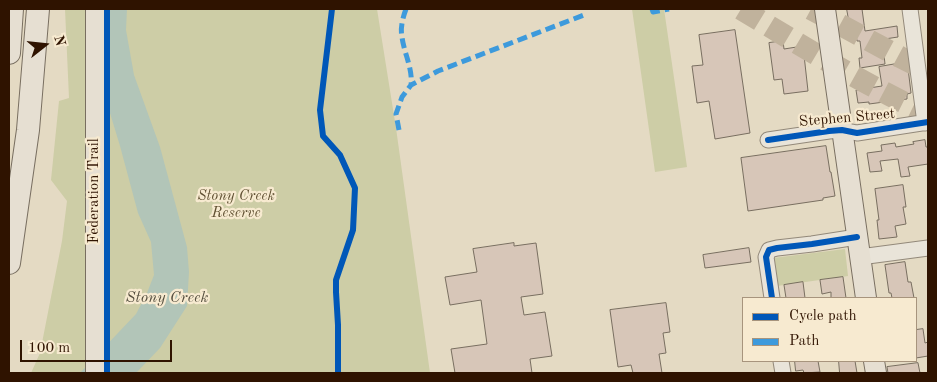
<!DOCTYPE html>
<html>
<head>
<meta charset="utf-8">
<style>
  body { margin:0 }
  #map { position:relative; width:937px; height:382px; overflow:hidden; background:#e4dac3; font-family:"Old Standard TT",serif }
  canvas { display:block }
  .frame { position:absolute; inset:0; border:10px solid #2f1300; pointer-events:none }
  .legend { position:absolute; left:742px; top:297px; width:175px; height:65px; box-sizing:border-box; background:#f7ead0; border:1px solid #a7947d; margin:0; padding:6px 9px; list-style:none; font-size:15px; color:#2f1300 }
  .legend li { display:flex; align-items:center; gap:10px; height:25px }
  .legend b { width:25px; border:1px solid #a7947d }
  .north { position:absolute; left:20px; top:20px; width:50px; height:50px; -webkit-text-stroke:4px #f7ead0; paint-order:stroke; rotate:74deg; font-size:14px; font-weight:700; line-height:20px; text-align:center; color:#2f1300 }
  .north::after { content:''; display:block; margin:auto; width:18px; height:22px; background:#2f1300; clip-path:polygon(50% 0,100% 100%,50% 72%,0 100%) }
  .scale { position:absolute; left:20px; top:340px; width:152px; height:22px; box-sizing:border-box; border:2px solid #2f1300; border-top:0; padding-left:6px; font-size:15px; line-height:18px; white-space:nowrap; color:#2f1300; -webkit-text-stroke:4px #f7ead0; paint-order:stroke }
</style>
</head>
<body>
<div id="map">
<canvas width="937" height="382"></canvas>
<div class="frame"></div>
<ul class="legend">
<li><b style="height:6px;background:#0057b8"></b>Cycle path</li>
<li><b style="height:6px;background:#3d9adc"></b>Path</li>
</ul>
<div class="north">N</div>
<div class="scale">100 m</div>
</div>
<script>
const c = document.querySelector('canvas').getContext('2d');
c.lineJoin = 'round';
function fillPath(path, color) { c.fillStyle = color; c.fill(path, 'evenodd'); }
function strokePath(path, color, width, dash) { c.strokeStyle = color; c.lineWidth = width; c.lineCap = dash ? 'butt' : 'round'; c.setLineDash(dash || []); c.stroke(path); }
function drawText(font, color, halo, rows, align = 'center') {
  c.font = font + ' "Old Standard TT",serif'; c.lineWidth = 4.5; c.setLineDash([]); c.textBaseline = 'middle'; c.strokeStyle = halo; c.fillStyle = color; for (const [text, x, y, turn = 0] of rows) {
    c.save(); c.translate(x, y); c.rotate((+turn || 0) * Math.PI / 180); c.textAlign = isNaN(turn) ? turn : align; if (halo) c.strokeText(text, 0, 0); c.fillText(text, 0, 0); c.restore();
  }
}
const green = new Path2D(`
  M 65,9 L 377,9 L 396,128 L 430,373 L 31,373 L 40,353 L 62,241 L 67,201 L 51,180 L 59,101 L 69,98 Z
  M 632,9 L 664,9 L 687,167 L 655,172 Z
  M 845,249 L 848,276 L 777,286 L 773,258 Z`);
const water = new Path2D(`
  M 99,9 L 127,9 L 126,30 L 134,75 L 160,147 L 187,247 L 189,272 L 187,306 L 160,348 L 136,373 L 80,373 L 136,314 L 147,293 L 154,275 L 151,242 L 138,213 L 120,146 L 96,67 Z`);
const building = new Path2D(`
  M 847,9 L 862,9 L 865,31 L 897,26 L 898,37 L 878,40 L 880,55 L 884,55 L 885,64 L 860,68 L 859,58 L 862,58 L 860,41 L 857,41 L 855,28 L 852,28 L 851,20 L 849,20 Z
  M 735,30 L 750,133 L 715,139 L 709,101 L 697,103 L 692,66 L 703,65 L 699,35 Z
  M 783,41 L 784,49 L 803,46 L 808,91 L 784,94 L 782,79 L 774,80 L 769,43 Z
  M 902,63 L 903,69 L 908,68 L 911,93 L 907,94 L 907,99 L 869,104 L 869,102 L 858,103 L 856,90 L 882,86 L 879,67 Z
  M 925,140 L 926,147 L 928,147 L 928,164 L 908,167 L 910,176 L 901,177 L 898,159 L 880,161 L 882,171 L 870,172 L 867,153 L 882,151 L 881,145 L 895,143 L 896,147 L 914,144 L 913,142 Z
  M 826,146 L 830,172 L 831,172 L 835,196 L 823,198 L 823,200 L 748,211 L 741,158 Z
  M 903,185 L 906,207 L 903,207 L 906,224 L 895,226 L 897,237 L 879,239 L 877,220 L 879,220 L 875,189 Z
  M 514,243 L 514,246 L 536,243 L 543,294 L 521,297 L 524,315 L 545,312 L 552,356 L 530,359 L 532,373 L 455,373 L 451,349 L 487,344 L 481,300 L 450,305 L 445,277 L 477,272 L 473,249 Z
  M 749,248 L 751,262 L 705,268 L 703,255 Z
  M 905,262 L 908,282 L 911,282 L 914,298 L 892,298 L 891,293 L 889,293 L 885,265 Z
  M 843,277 L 846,298 L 831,298 L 831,292 L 822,294 L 820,280 Z
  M 803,282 L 805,298 L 786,298 L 784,285 Z
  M 666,303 L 670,332 L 663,333 L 666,353 L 659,354 L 662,373 L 633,373 L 631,365 L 618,367 L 610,310 Z
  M 923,329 L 925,343 L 928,342 L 928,356 L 916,358 L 916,330 Z
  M 795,361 L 818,361 L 820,372 L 804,373 L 803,370 L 796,371 Z
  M 839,361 L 855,361 L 857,373 L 840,373 Z
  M 918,363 L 920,373 L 888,373 L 887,367 Z`);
const highwayTunnel = new Path2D(`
  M 741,9 C 802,46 863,84 928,114
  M 811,9 L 900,57 L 928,71`);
const minor = new Path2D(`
  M 910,9 L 925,123
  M 768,140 L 829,131 L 842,130 L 857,133 L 928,122
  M 860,257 L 928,248
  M 772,298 L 766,257 L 769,250 L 777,248 L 812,244 L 857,237
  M 781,361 L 783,373`);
const major = new Path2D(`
  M 825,9 L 866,298
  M 874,361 L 876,373`);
const highway = new Path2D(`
  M 97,9 L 97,373
  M 9,53 L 12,9
  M 9,263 L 28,130 L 38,9`);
const quiet = new Path2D(`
  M 406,9 C 403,17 400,28 402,37 C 404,53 413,69 411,85
  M 652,9 L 653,12 L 669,9
  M 399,130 L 396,114 L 402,97 L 411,85 L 438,71 L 584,15`);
const cycleway = new Path2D(`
  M 107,9 L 107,373
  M 332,9 L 320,110 L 323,136 L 340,155 L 355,188 L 353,230 L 336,280 L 336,292 L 338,325 L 338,373
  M 768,140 L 829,131 L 842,130 L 857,133 L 928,122
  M 772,298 L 766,257 L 769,250 L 777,248 L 812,244 L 857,237`);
const streetNames = [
  ["Stephen Street",847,118,-5],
  ["Federation Trail",94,191,-90]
];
const parkNames = [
  ["Stony Creek",236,196],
  ["Reserve",236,213]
];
const waterNames = [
  ["Stony Creek",167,298]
];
fillPath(green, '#cdcda6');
fillPath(water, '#b2c5b8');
fillPath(building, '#d7c6b8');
strokePath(building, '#786e60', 1);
strokePath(highwayTunnel, '#c0b29c', 22, [22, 11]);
strokePath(minor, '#93897a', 17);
strokePath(major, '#786e60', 22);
strokePath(highway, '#786e60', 24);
strokePath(minor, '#e9e4d9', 15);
strokePath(major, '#e6dfd2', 20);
strokePath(highway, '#e6dfd2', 22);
strokePath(quiet, '#3d9adc', 5, [10, 5]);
strokePath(cycleway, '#0057b8', 6);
drawText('15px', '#2f1300', '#f7ead0', streetNames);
drawText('italic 15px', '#605032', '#f7ead0', parkNames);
drawText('italic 16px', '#554e3f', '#f7ead0', waterNames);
</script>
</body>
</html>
